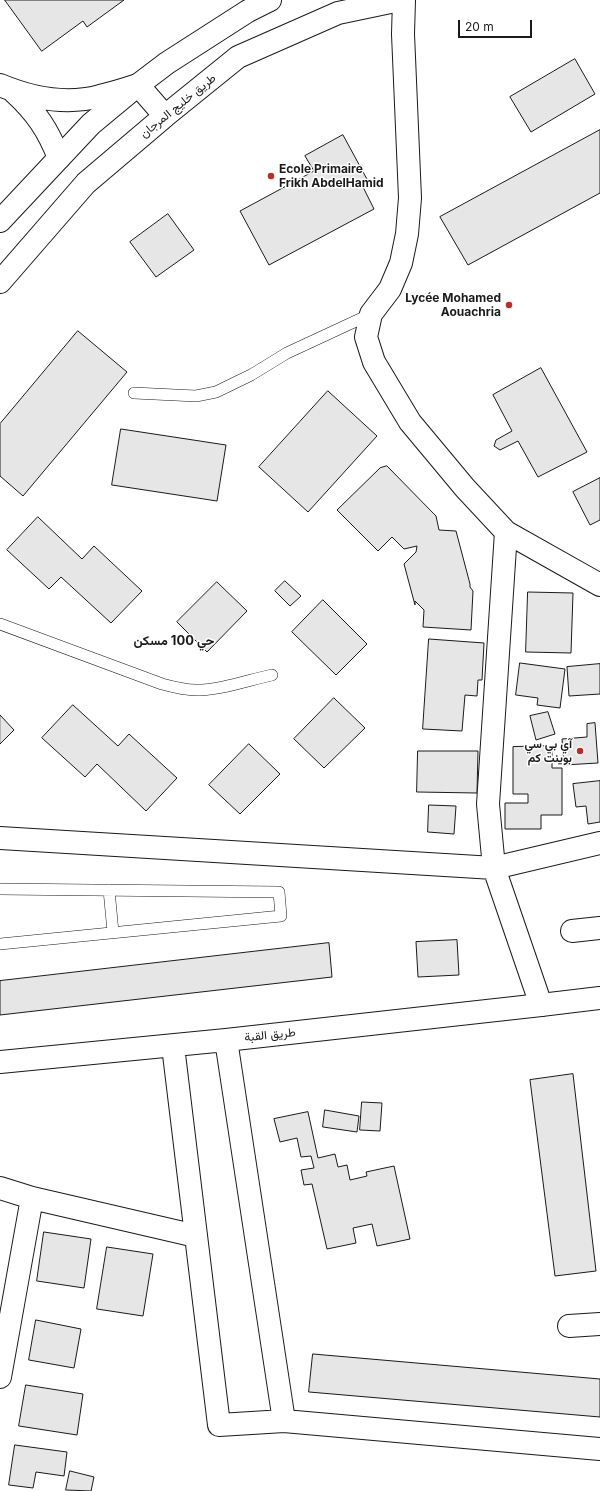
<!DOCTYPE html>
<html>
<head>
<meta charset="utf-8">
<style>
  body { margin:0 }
  #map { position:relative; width:600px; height:1491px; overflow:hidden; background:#fff; font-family:Inter,sans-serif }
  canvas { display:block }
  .scale { position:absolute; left:458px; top:20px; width:74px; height:18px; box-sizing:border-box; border:2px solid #1a1a1a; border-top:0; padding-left:5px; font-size:12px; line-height:14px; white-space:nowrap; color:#1a1a1a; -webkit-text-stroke:3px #fff; paint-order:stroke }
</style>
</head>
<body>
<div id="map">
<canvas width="600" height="1491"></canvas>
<div class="scale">20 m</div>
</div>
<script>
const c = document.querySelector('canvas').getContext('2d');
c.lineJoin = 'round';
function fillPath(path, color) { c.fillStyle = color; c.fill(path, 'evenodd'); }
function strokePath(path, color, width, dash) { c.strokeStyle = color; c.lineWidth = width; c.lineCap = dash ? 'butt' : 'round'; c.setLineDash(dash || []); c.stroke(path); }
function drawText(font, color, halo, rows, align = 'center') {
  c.font = font + ' Inter,Vazirmatn,sans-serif'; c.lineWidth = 3; c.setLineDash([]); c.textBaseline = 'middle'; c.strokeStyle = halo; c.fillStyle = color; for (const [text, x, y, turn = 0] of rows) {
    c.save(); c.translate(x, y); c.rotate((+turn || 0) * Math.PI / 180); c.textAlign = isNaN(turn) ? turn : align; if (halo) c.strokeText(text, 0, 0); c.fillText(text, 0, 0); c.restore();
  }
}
const building = new Path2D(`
  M 5,0 L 124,0 L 87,27 L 83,21 L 42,51 Z
  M 575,59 L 595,94 L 531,132 L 510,97 Z
  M 600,130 L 600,193 L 468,265 L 440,217 Z
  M 343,135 L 368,181 L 362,185 L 374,209 L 269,265 L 240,211 L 314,171 L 305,156 Z
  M 168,214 L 194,250 L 156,277 L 130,242 Z
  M 78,331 L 127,372 L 23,496 L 0,476 L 0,424 Z
  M 541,368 L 587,452 L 538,477 L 518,441 L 500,450 L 494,446 L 496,440 L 512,431 L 493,395 Z
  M 328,391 L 377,436 L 308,512 L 259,467 Z
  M 121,429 L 226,445 L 217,501 L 112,485 Z
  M 387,466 L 436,516 L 439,530 L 456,531 L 470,584 L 470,587 L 473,591 L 471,630 L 423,627 L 424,610 L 415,601 L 415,605 L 404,564 L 416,552 L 417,546 L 404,549 L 392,537 L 378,551 L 337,510 L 380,468 Z
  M 600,478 L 600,520 L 590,525 L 573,492 Z
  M 38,517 L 82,559 L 94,546 L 142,591 L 111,623 L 61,577 L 49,589 L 7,550 Z
  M 285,581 L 301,596 L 290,606 L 275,591 Z
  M 217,582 L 247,611 L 207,652 L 177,622 Z
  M 528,592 L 573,593 L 571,653 L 526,652 Z
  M 323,600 L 367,644 L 336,675 L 292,632 Z
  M 429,639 L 484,643 L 482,680 L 478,680 L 477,696 L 465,695 L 462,731 L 423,729 Z
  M 520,663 L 565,669 L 560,708 L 537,705 L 538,698 L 516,695 Z
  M 600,664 L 600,694 L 569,696 L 567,667 Z
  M 334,698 L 365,728 L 324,768 L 294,739 Z
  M 73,705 L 118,746 L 129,734 L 177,778 L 146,811 L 97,764 L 85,777 L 42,738 Z
  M 548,712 L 555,734 L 536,740 L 530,716 Z
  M 0,715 L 14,730 L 0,744 Z
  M 595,723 L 598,763 L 564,765 L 562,739 L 587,737 L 587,724 Z
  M 249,744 L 280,774 L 240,814 L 209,785 Z
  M 552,746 L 552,768 L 562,768 L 562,815 L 541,815 L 541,829 L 505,829 L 505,803 L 528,803 L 528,794 L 513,794 L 513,747 Z
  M 418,751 L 478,751 L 477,793 L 417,792 Z
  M 600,781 L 600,822 L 588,824 L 586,806 L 576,807 L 573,784 Z
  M 429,805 L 456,806 L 454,834 L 428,832 Z
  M 457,940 L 459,975 L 418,977 L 416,942 Z
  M 329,943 L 332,977 L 0,1015 L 0,981 Z
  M 573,1074 L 596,1271 L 555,1276 L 530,1080 Z
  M 362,1102 L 382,1103 L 380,1131 L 360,1130 Z
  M 325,1110 L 359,1116 L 357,1132 L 323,1127 Z
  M 308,1112 L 318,1158 L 335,1154 L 338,1167 L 347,1165 L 350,1180 L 367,1176 L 366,1172 L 394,1166 L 410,1239 L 377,1246 L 372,1224 L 353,1228 L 356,1243 L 327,1249 L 312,1184 L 304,1185 L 301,1170 L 314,1168 L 311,1156 L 301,1157 L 297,1138 L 280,1142 L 274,1119 Z
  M 44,1232 L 91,1239 L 84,1288 L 37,1281 Z
  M 107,1247 L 153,1254 L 143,1316 L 97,1309 Z
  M 36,1320 L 81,1329 L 74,1368 L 29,1360 Z
  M 313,1354 L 600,1379 L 600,1417 L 309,1392 Z
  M 26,1385 L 83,1394 L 77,1435 L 19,1426 Z
  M 15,1445 L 67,1452 L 64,1476 L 36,1472 L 33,1488 L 9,1485 Z
  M 70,1471 L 94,1477 L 91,1491 L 66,1490 Z`);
const service = new Path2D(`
  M 134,393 L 196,396 L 216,392 L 251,375 L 287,353 L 371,314
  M 0,624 L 162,684 C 173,687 185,690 196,690 C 221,690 248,680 272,675
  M 0,889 L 279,892 L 281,916 L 0,944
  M 109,890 L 113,932`);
const minor = new Path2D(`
  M 404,0 L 403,34 L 410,198 L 407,234 L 401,263 L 390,289 L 371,314 L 366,337 L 374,362 L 410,422 L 465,488 L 506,532 L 600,585
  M 0,85 C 31,98 67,105 100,96 C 113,93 126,89 138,85
  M 14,92 C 36,112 48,130 59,158
  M 506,532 L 488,804 L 494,868 L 600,843
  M 572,931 L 600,928
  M 173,1046 L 219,1425 L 284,1421 L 226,1040
  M 0,1062 L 226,1040 L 541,1005
  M 0,1188 L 32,1198 L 196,1236
  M 569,1326 L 600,1324
  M 0,1377 L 32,1198
  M 284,1421 L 600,1449`);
const tertiary = new Path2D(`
  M 0,838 L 494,868 L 541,1005 L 600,998`);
const primary = new Path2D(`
  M 138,85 L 165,116
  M 0,221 L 91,124 L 138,85 L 167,63 L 248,11 L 270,0
  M 0,282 L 86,183 L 165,116 L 238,57 L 338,13 L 400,0`);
const markers = [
  [271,176,4,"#c62828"],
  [509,305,4,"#c62828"],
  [580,751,4,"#c62828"]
];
const streetNames = [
  ["طريق خليج المرجان",178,106,-39],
  ["طريق القبة",270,1035,-6]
];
const poiNames = [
  ["Ecole Primaire",279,169,"left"],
  ["Frikh AbdelHamid",279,183,"left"],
  ["Lycée Mohamed",501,298],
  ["Aouachria",501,312],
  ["آي بي سي",572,744],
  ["بوينت كم",572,758]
];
const neighbourhoodNames = [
  ["حي 100 مسكن",174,641]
];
fillPath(building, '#e6e6e6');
strokePath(building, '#1a1a1a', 1);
strokePath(service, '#1a1a1a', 12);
strokePath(minor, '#1a1a1a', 24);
strokePath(tertiary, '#1a1a1a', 24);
strokePath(primary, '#1a1a1a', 24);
strokePath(service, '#fff', 11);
strokePath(minor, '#fff', 22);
strokePath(tertiary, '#fff', 22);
strokePath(primary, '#fff', 22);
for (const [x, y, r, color] of markers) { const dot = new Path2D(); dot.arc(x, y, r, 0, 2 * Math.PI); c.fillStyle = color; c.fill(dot); strokePath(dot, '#fff', 1.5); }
drawText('12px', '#1a1a1a', '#fff', streetNames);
drawText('bold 12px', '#1a1a1a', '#fff', poiNames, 'right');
drawText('bold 13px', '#1a1a1a', '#fff', neighbourhoodNames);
</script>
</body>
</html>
